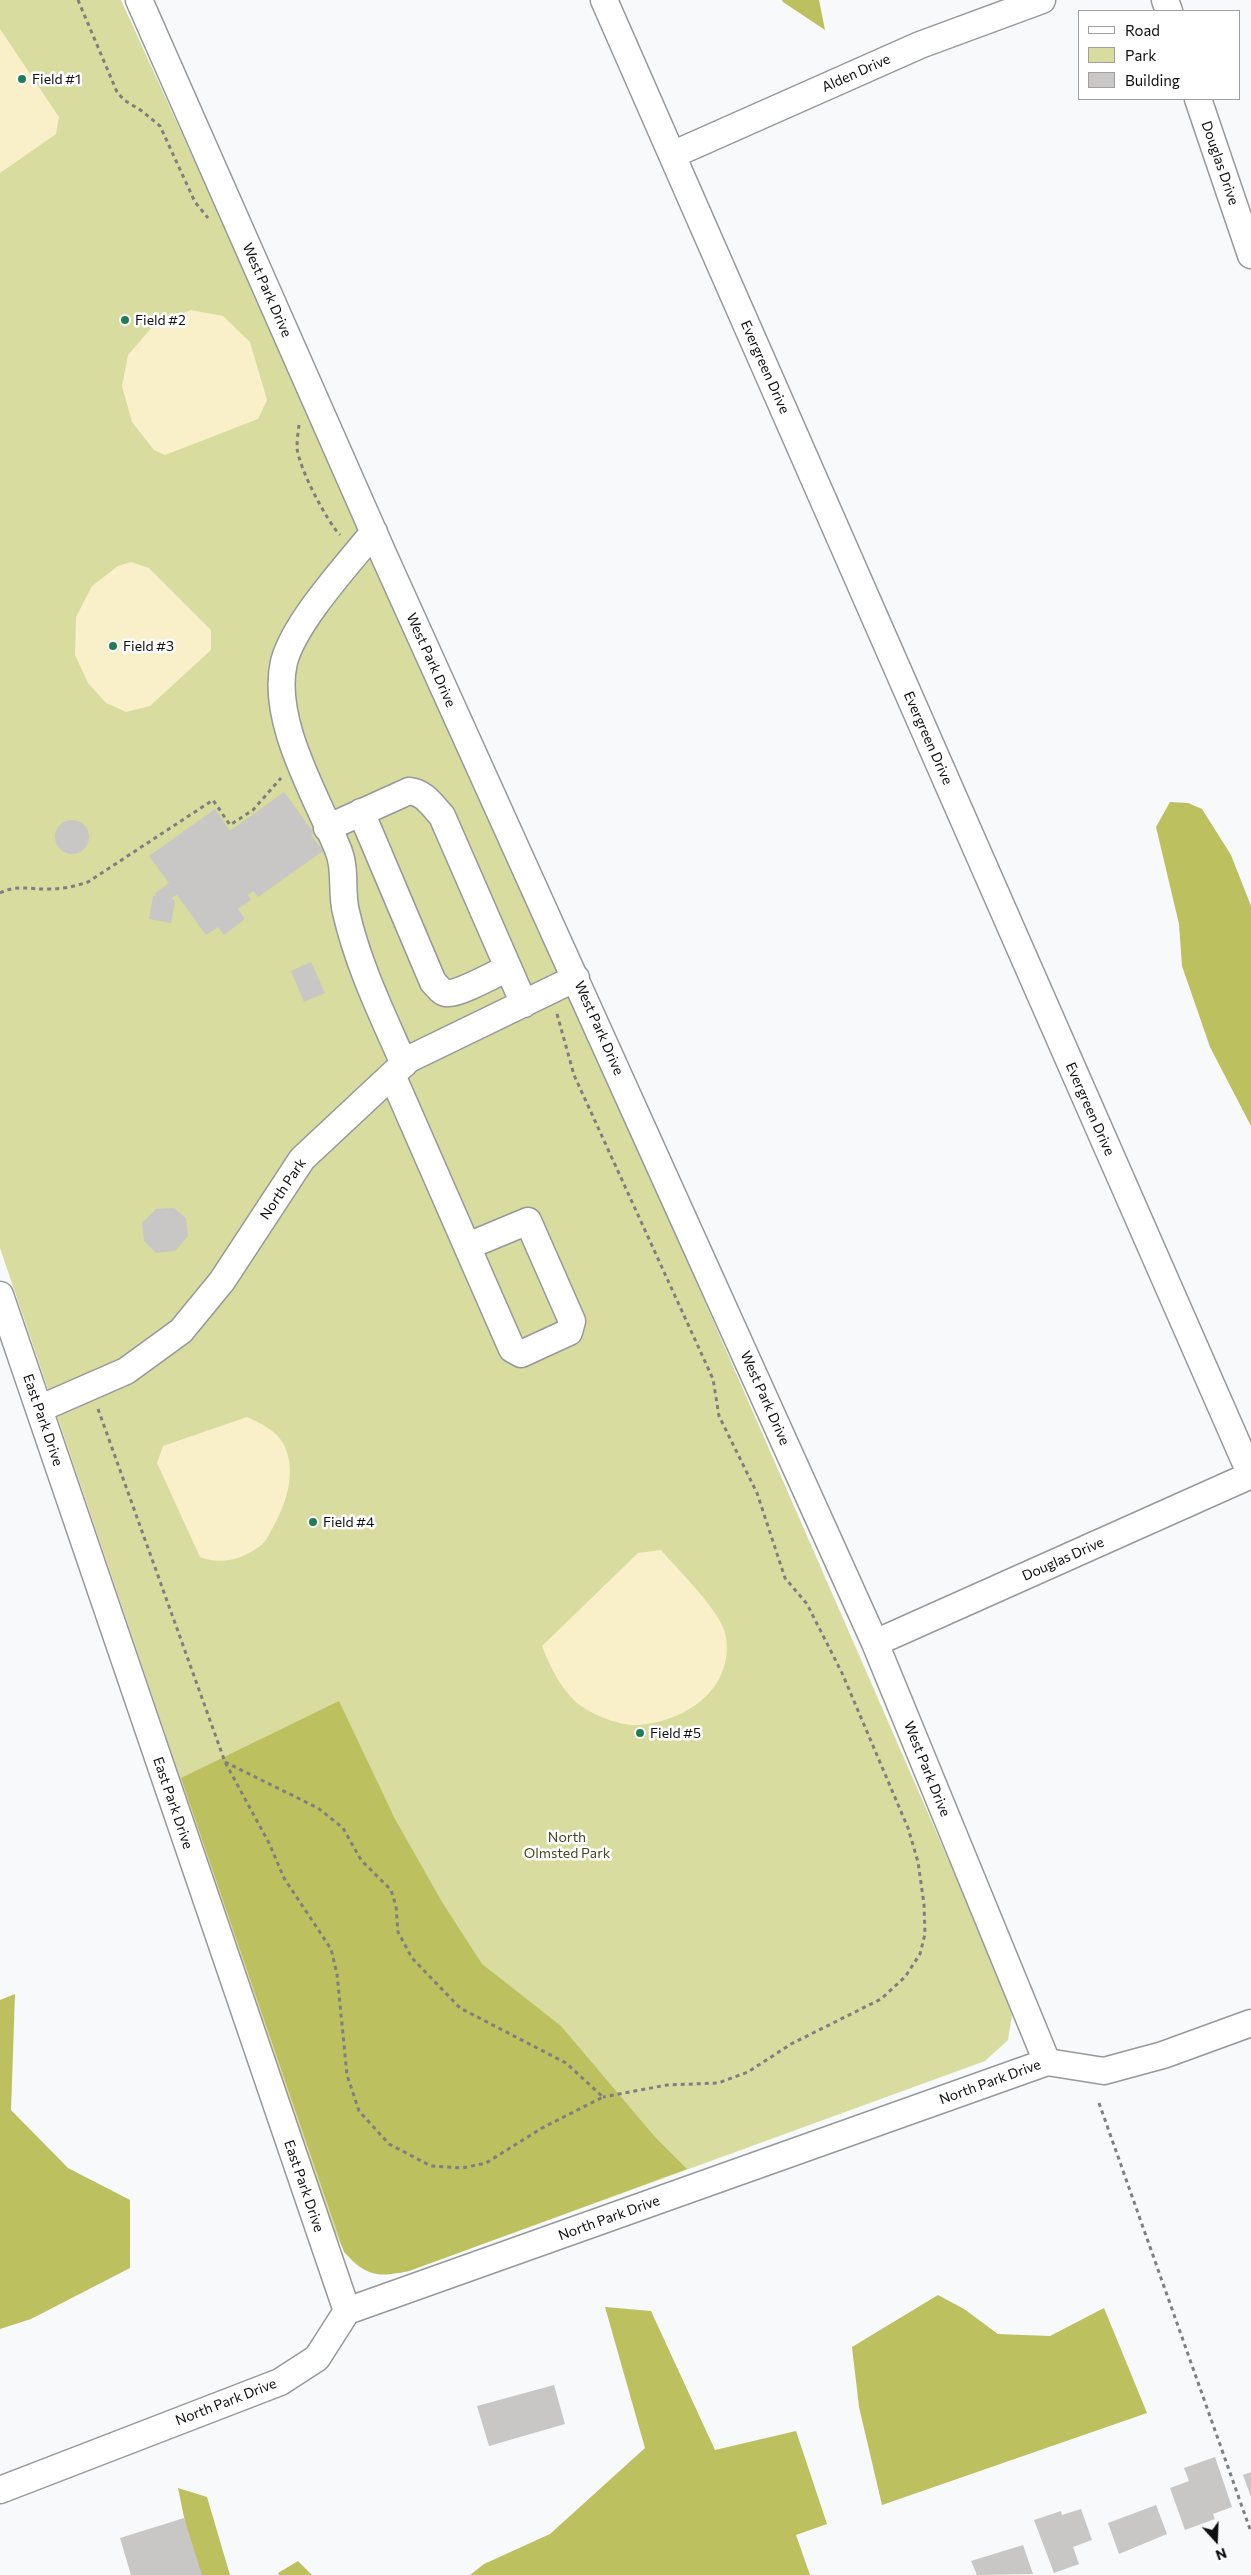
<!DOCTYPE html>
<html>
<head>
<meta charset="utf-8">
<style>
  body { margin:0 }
  #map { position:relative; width:1251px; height:2575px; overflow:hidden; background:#f8f9fb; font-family:Commissioner,sans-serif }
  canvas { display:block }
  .legend { position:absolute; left:1078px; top:10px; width:162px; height:90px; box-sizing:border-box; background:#fff; border:1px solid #9f9f9f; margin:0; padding:6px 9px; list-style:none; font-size:15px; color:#0e0e0f }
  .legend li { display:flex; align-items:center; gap:10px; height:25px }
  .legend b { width:25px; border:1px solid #9f9f9f }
  .north { position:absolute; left:1191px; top:2515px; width:50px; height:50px; -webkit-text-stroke:4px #fff; paint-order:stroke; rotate:160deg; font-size:14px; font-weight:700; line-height:20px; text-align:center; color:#0e0e0f }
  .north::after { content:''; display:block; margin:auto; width:18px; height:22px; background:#0e0e0f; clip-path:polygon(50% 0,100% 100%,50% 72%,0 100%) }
</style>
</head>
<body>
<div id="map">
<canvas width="1251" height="2575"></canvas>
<ul class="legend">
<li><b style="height:6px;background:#fff"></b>Road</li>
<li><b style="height:14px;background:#d8dc9e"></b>Park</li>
<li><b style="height:14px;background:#c8c7c5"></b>Building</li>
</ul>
<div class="north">N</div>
</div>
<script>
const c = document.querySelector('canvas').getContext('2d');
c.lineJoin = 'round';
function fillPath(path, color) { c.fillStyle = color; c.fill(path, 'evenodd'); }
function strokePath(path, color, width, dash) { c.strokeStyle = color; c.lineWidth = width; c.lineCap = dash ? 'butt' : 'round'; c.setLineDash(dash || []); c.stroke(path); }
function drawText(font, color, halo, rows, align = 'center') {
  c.font = font + ' Commissioner,sans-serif'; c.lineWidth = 5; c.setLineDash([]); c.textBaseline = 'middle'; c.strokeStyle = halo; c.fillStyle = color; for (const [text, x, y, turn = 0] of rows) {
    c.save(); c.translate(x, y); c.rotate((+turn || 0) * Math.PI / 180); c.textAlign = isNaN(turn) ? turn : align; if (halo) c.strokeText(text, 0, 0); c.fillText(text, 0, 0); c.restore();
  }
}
const green = new Path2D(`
  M 0,0 L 121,0 L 327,452 L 605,1073 L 1003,1985 L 1012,2015 L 1008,2040 L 985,2061 L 409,2271 C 366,2279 351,2270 334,2230 L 0,1248 Z`);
const forest = new Path2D(`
  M 782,0 L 819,0 L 825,30 L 783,2 Z
  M 1170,802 L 1188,803 L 1202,809 L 1231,855 L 1251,906 L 1251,1126 L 1210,1047 L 1182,966 L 1179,924 L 1156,827 Z
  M 339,1701 L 395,1819 L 442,1902 L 482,1964 L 561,2026 L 655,2137 L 687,2169 L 409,2271 C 375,2278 368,2276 344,2252 L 181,1778 Z
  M 15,1994 L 11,2110 L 68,2168 L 130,2200 L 130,2268 L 31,2319 L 0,2329 L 0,2000 Z
  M 938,2295 L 964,2309 L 998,2334 L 1050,2336 L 1104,2308 L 1147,2413 L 882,2505 L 859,2407 L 852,2347 Z
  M 605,2307 L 651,2311 L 715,2450 L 796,2431 L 827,2524 L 796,2535 L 810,2575 L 470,2575 L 484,2564 L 550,2534 L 645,2448 Z
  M 178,2488 L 207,2497 L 230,2575 L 196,2575 Z
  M 298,2561 L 312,2575 L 279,2575 L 278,2573 Z`);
const sand = new Path2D(`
  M 0,29 L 59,117 L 56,134 L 0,173 Z
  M 191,310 L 223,316 L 250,342 L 267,400 L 258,419 L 165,455 L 154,450 L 132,422 L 122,386 L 128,355 L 153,326 Z
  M 131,562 L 149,568 L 211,630 L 211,650 L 150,706 L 126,712 L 106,703 L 88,683 L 75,655 L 76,617 L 92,586 L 118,566 Z
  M 247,1417 C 262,1424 278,1431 285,1447 C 297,1474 285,1507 271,1531 C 268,1536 265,1543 260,1546 C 242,1560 221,1565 200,1557 L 157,1463 L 163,1446 Z
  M 661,1550 C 678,1570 723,1613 726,1637 C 734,1689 685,1722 638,1725 C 620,1726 596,1716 581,1706 C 563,1693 550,1667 542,1646 L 638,1553 Z`);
const building = new Path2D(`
  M 284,792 L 314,833 L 311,834 L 323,851 L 258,897 L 253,891 L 248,895 L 251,900 L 238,909 L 245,919 L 224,935 L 218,927 L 206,935 L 177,895 L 171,898 L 175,901 L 171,923 L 149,919 L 153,896 L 156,896 L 155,893 L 169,883 L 149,856 L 215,809 L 230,831 Z
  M55 837a17 17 0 1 1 34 0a17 17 0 1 1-34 0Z
  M 311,962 L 325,993 L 304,1002 L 291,971 Z
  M 174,1208 L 186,1218 L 188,1236 L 175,1251 L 156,1253 L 144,1241 L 142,1223 L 156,1209 Z
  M 554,2385 L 565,2424 L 489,2446 L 477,2406 Z
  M 1215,2457 L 1232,2507 L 1213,2514 L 1215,2519 L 1185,2530 L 1170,2488 L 1189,2481 L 1184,2468 Z
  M 1251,2472 L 1251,2497 L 1243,2475 Z
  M 1156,2505 L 1167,2534 L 1119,2554 L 1108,2523 Z
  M 1081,2509 L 1092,2540 L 1073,2547 L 1079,2564 L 1054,2573 L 1034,2520 L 1061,2511 L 1062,2515 Z
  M 184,2518 L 202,2575 L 131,2575 L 120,2538 Z
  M 1023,2545 L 1033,2574 L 977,2575 L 971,2561 Z`);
const path = new Path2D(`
  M 78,0 L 117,92 L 124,100 L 142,111 L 160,126 L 195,202 L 208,218
  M 299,425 C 298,432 297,441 297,448 C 299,468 326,520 340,535
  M 0,893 C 17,884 32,890 50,889 C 63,889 76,886 88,882 L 213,800 L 230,825 L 253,810 L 281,778
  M 557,1014 L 574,1075 L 713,1379 L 719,1416 L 757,1493 L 785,1578 L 807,1604 L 842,1673 L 908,1828 L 918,1862 L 924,1904 L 925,1934 L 920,1954 L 905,1977 L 881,1999 L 791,2044 L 748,2072 L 718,2083 L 667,2085 L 603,2097
  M 98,1409 L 225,1762 L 269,1843 L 284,1878 L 331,1949 L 337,1974 L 347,2075 L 359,2111 L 389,2144 L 431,2166 L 462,2168 L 486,2163 L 542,2128 L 603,2097 L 566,2063 L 460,2008 L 412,1958 L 398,1932 L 396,1906 L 391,1890 L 361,1860 L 343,1828 L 318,1808 L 225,1762
  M 1099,2103 L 1251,2532`);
const minor = new Path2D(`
  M 139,0 L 385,558 L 875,1643 L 1047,2062
  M 604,0 L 1251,1475
  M 1165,0 L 1169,11
  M 1198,99 L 1251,255
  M 672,155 L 920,45 L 1042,0
  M 374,532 C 347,565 294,623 284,662 C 270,722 318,798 339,852 C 346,870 341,893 346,912 C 358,965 382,1014 404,1064
  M 361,812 L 433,982 C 438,987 442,994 449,993 C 461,993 495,974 508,968
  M 327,828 L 409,791 C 424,792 432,805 442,816 L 524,1004
  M 392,1075 L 512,1349 L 521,1354 L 569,1332 L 572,1321 L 528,1221 L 468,1246
  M 0,1295 L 347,2311
  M 39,1409 L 126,1371 L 181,1331 L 222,1281 L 302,1159 L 409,1059 L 576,978
  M 875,1643 L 1251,1475
  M 0,2490 L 280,2382 L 317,2358 L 347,2311 L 1047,2062 L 1104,2071 L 1163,2055 L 1251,2023`);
const markers = [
  [22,79,5,"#1f7e56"],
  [125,320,5,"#1f7e56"],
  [113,646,5,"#1f7e56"],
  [313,1522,5,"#1f7e56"],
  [640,1733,5,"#1f7e56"]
];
const streetNames = [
  ["Alden Drive",856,73,-24],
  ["Douglas Drive",1220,163,71],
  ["West Park Drive",267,290,66],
  ["Evergreen Drive",765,367,66],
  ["West Park Drive",431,660,66],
  ["Evergreen Drive",928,738,66],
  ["West Park Drive",599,1028,66],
  ["Evergreen Drive",1090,1109,66],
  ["North Park",283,1189,-56],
  ["West Park Drive",765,1398,66],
  ["East Park Drive",43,1420,71],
  ["Douglas Drive",1063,1559,-24],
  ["West Park Drive",927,1769,68],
  ["East Park Drive",173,1803,71],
  ["North Park Drive",990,2082,-20],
  ["East Park Drive",304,2186,71],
  ["North Park Drive",609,2218,-20],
  ["North Park Drive",226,2402,-21]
];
const poiNames = [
  ["Field #1",32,79],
  ["Field #2",135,320],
  ["Field #3",123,646],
  ["Field #4",323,1522],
  ["Field #5",650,1733]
];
const parkNames = [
  ["North",567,1837],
  ["Olmsted Park",567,1853]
];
fillPath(green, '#d8dc9e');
fillPath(forest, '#bcc05e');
fillPath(sand, '#f9f0ca');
fillPath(building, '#c8c7c5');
strokePath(minor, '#969899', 29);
strokePath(path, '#7f7f81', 3, [4, 4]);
strokePath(minor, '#fff', 26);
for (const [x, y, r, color] of markers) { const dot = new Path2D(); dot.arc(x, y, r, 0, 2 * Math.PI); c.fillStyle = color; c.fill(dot); strokePath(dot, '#fff', 2); }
drawText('14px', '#0e0e0f', '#fff', streetNames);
drawText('14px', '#0e0e0f', '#fff', poiNames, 'left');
drawText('14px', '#46481f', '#fff', parkNames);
</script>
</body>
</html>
